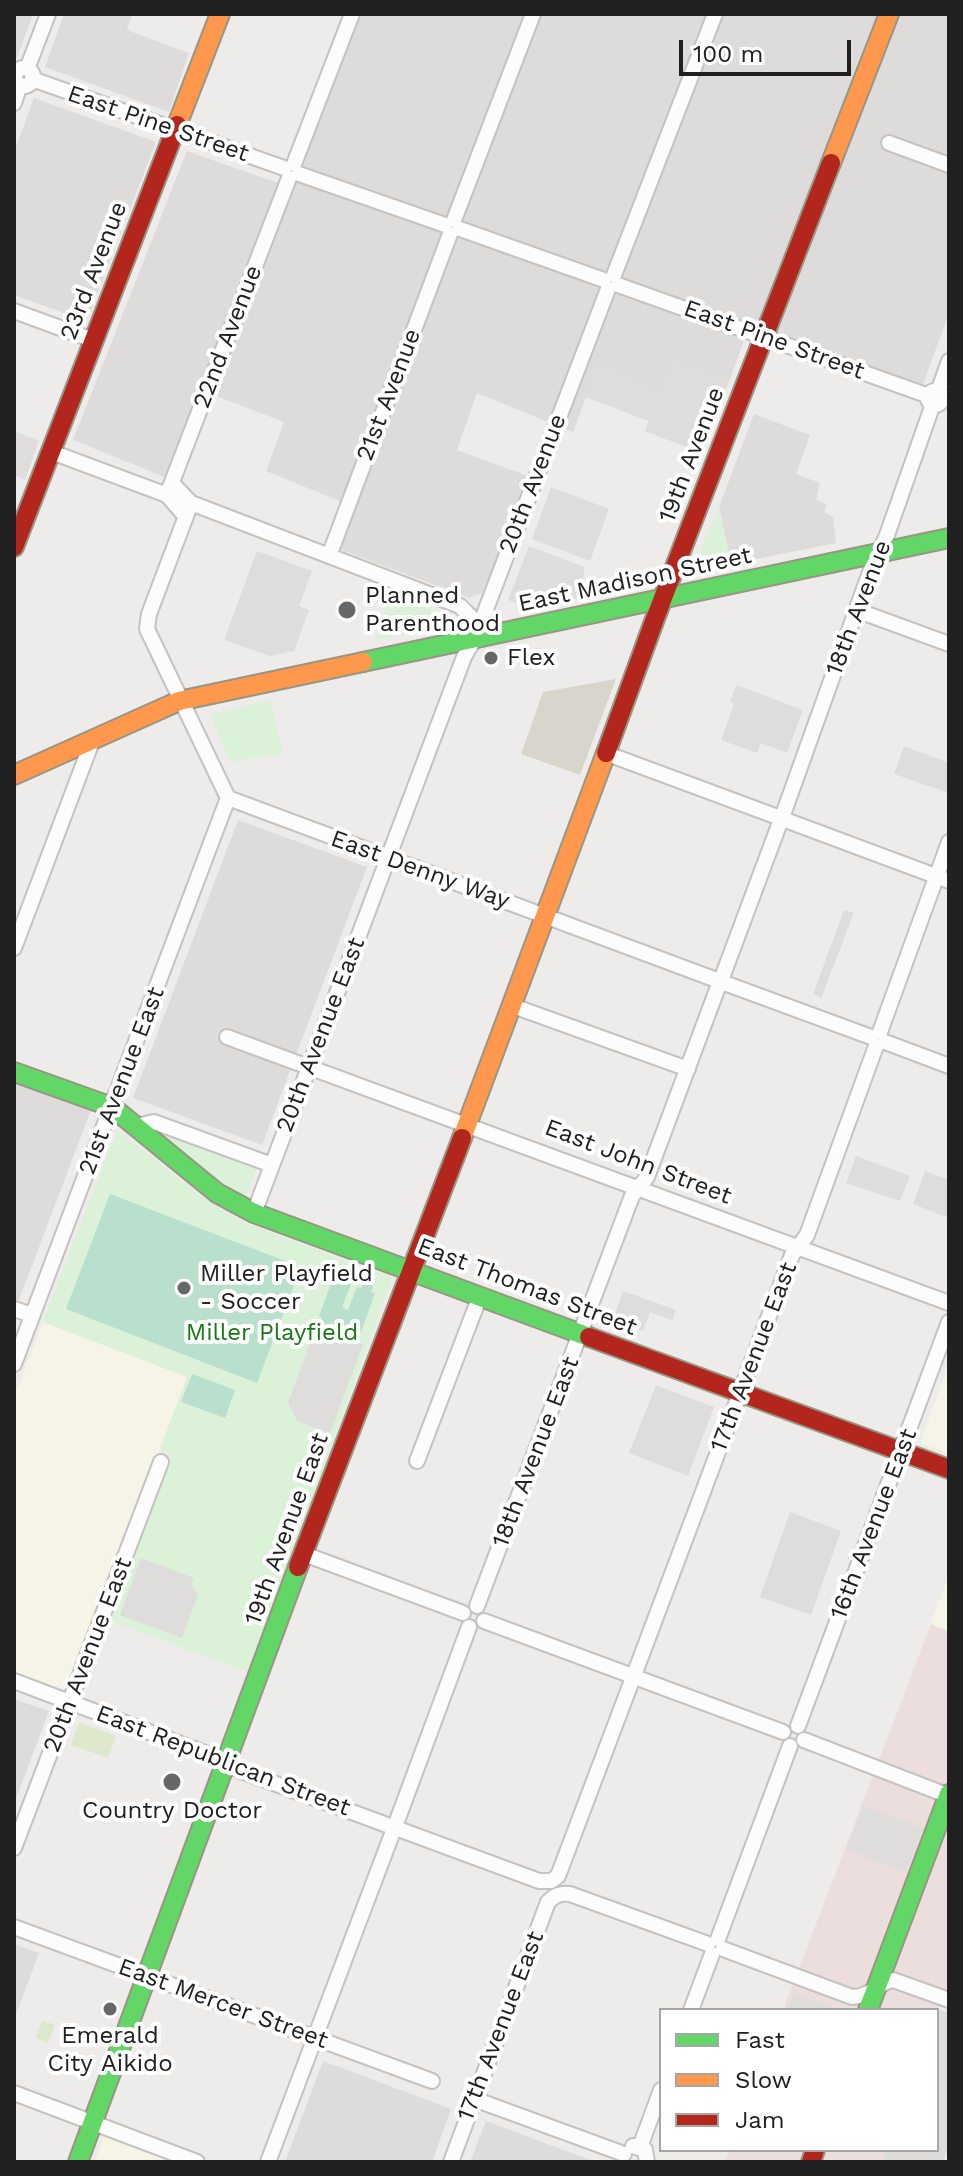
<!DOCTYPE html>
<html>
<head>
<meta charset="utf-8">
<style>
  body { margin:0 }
  #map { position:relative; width:963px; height:2176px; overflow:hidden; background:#eeecea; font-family:"Work Sans",sans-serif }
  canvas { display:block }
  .frame { position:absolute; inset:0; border:16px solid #202020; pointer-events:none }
  .legend { position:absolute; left:659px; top:2008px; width:280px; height:144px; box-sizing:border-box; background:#fff; border:2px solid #a6a6a6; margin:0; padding:10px 14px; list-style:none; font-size:24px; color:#202020 }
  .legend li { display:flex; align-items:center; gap:16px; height:40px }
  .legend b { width:40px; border:2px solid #a6a6a6 }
  .scale { position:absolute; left:679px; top:40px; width:172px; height:36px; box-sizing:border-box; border:4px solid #202020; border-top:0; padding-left:10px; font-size:24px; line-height:28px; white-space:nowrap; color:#202020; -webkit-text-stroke:6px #fff; paint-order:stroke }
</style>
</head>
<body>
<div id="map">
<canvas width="963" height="2176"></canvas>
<div class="frame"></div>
<ul class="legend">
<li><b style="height:10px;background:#63d668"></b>Fast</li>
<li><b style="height:10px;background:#ff974d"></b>Slow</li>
<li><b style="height:10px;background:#b3261e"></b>Jam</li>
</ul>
<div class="scale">100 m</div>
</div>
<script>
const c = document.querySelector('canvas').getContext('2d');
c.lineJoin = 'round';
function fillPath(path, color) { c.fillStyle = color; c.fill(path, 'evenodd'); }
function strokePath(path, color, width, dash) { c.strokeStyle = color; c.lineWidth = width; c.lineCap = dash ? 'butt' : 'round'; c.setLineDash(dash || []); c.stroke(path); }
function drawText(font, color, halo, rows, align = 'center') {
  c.font = font + ' "Work Sans",sans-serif'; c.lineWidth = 8; c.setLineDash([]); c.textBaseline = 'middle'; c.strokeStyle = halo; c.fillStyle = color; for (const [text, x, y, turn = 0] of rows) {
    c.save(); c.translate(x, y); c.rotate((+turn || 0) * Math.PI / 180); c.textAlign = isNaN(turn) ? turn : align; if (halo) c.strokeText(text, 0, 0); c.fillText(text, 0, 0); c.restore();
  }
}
const residential = new Path2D(`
  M 14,14 L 33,14 L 17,58 L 14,57 Z
  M 64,14 L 132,14 L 127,30 L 189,53 L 169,112 L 45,67 Z
  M 359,14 L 949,14 L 949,313 L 922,387 L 749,326 L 729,382 L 672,360 L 661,390 L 598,366 L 573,432 L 477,393 L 457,450 L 528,476 L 484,592 L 470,598 L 344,551 L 338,546 L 352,506 L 266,471 L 284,422 L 214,395 Z
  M 34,98 L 156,142 L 87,321 L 14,295 L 14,152 Z
  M 187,151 L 278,183 L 167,478 L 73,440 Z
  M 754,414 L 810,435 L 796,474 L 820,483 L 816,500 L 827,504 L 824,512 L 833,517 L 836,543 L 731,564 L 719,507 Z
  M 238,820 L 367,867 L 262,1145 L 133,1098 Z
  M 14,1082 L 91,1110 L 17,1305 L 14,1304 Z
  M 14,1699 L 49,1711 L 14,1804 Z
  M 14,1944 L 39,1953 L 14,2020 Z
  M 939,2010 L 949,2013 L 949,2147 L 943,2162 L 882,2162 L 886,2150 L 937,2150 Z
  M 323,2061 L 451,2109 L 432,2162 L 285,2162 Z
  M 486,2121 L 596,2162 L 470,2162 Z`);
const commercial = new Path2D(`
  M 931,1624 L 949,1631 L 949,1982 L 937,2015 L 937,2010 L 783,2010 Z
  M 730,2150 L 886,2150 L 882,2162 L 725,2162 Z`);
const education = new Path2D(`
  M 43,1322 L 188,1377 L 66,1695 L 14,1675 L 14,1398 Z
  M 949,1364 L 949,1454 L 920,1443 Z
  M 949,1574 L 949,1631 L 931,1624 Z
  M 104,2136 L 175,2162 L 95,2162 Z`);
const construction = new Path2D(`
  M 616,679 L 580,775 L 521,754 L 543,692 Z`);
const grass = new Path2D(`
  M 79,1722 L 116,1736 L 108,1758 L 71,1745 Z
  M 42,2020 L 55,2025 L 48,2043 L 36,2038 Z`);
const park = new Path2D(`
  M 719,507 L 731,564 L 691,573 Z
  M 390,594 L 461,620 L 461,624 L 375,640 Z
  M 270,700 L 283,753 L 231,762 L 210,715 Z
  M 117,1130 L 211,1204 L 248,1224 L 392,1277 L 250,1673 L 109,1620 L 171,1454 L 160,1449 L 187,1377 L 43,1322 Z
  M 160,1133 L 256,1169 L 245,1200 Z`);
const pitch = new Path2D(`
  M 110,1194 L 301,1267 L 257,1383 L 66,1309 Z
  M 339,1273 L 349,1277 L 347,1283 L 351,1284 L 342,1307 L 348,1310 L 357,1287 L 361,1288 L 364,1282 L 373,1286 L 371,1292 L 375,1293 L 361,1332 L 356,1330 L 354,1337 L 344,1333 L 346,1326 L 342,1332 L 332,1329 L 333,1321 L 330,1328 L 320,1324 L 322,1318 L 319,1316 L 333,1278 L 337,1279 Z
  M 192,1374 L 235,1390 L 225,1418 L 181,1402 Z`);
const parking = new Path2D(`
  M 672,360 L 729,382 L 711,431 L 699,427 L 691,449 L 645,431 L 648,421 L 586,397 L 598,366 L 660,389 Z
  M 14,431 L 39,441 L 25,480 L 14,475 Z
  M 551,487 L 609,509 L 590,561 L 532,539 Z
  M 529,546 L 584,567 L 583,597 L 525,607 L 508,600 Z
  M 257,551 L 312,571 L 299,606 L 309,610 L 294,651 L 270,656 L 224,640 Z
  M 736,685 L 803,710 L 787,753 L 761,743 L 757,753 L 721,740 L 734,704 L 730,701 Z
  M 904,746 L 949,763 L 949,793 L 894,774 Z
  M 844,910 L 854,913 L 821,998 L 813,994 Z
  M 856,1156 L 910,1176 L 900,1201 L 846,1183 Z
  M 925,1171 L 949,1180 L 949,1218 L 913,1204 Z
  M 623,1291 L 676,1310 L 672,1320 L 650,1312 L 643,1331 L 613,1320 Z
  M 316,1327 L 363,1344 L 330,1433 L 297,1421 L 288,1403 Z
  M 656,1385 L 714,1407 L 688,1476 L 629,1453 Z
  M 790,1512 L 841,1531 L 811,1615 L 760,1597 Z
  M 141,1558 L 194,1578 L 191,1585 L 198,1594 L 182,1638 L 120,1615 Z
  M 863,1806 L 923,1828 L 906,1872 L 846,1850 Z
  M 794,1994 L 838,2010 L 788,2010 Z`);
const street = new Path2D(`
  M15 77a9 9 0 1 1 18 0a9 9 0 1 1-18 0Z
  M 27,69 L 48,14
  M 32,79 L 284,168
  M 14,103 L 20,85
  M 889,143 L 949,165
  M 294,164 L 352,14
  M 299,174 L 445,225
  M 454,220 L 533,14
  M 460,229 L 604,280
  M 614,275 L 715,14
  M 618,285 L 929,396
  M 14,311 L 93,340
  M928 398a7 7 0 1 1 14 0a7 7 0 1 1-14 0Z
  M 938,392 L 949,361
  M 49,451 L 167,495 L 186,517
  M 172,483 L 191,503 L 460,606 L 472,618 L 475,637
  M 167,495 L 289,178
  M 191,503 L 149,614 L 147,629 L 228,798 L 714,979
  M 329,556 L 450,234
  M 856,610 L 949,644
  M 605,753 L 775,816
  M 784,812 L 870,572 L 887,535 L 933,404
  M 788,821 L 949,881
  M 14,948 L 93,739
  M 723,975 L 779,825
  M 727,984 L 871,1037
  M 513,1006 L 688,1069
  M 880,1032 L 949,842
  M 227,1037 L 949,1303
  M 885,1042 L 949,1066
  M 136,1126 L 154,1122 L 272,1165
  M 254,1213 L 464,657 L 475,638 L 608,289
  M 14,1309 L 32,1315
  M 14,1364 L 228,798
  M 417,1461 L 480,1296
  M 304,1554 L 463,1613
  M 477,1606 L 632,1196 L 647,1177 L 718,987
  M 484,1621 L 627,1674
  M 636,1670 L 792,1255 L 807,1235 L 876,1046
  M 640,1679 L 783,1732
  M 14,1681 L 210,1755 L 241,1771 L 387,1825
  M 798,1726 L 949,1322
  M 804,1740 L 949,1796
  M 397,1821 L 469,1627
  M 401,1830 L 539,1881 L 551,1881 L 558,1876 L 631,1683
  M 14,1848 L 161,1462
  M 14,1927 L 432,2081
  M 718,1939 L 790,1746
  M 723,1949 L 852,1997 C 870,1997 878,1983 893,1980 L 949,2000
  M 691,2010 L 712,1954
  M 14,2093 L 197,2162
  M 474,2099 L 624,2154
  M 633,2146 L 645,2150 L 647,2162
  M 640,2147 L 661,2090
  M 268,2162 L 392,1834
  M 451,2162 L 548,1902 C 555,1895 560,1893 570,1894 L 708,1944`);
const fast = new Path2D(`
  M 363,662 L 949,538
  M 14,1072 L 112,1107 L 217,1193 L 254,1213 L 589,1337
  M 868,2010 L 949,1794
  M 78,2162 L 298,1567`);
const slow = new Path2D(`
  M 177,125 L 220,14
  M 831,163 L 889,14
  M 14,775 L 179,701 L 363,662
  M 462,1138 L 606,753`);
const jam = new Path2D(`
  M 14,547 L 177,125
  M 606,753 L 656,616 L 831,163
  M 589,1337 L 949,1469
  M 298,1567 L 462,1138
  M 811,2162 L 815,2150`);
const markers = [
  [347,610,10,"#686767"],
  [491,658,8,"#686767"],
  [184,1288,8,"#686767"],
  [172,1782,10,"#686767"],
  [110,2009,8,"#686767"]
];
const streetNames = [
  ["East Pine Street",158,124,19],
  ["23rd Avenue",94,271,-69],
  ["22nd Avenue",228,337,-69],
  ["East Pine Street",774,340,20],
  ["21st Avenue",389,395,-69],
  ["19th Avenue",692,455,-69],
  ["20th Avenue",533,484,-69],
  ["East Madison Street",635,580,-12],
  ["18th Avenue",859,608,-69],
  ["East Denny Way",420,870,20],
  ["20th Avenue East",321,1035,-69],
  ["21st Avenue East",122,1081,-69],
  ["East John Street",638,1162,21],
  ["East Thomas Street",527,1287,21],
  ["17th Avenue East",754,1357,-69],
  ["18th Avenue East",536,1452,-69],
  ["16th Avenue East",874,1524,-69],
  ["19th Avenue East",287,1529,-70],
  ["20th Avenue East",88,1655,-69],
  ["East Republican Street",223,1761,21],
  ["East Mercer Street",223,2004,20],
  ["17th Avenue East",501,2026,-69]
];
const poiNames = [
  ["Planned",365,596],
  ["Parenthood",365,624],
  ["Flex",507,658],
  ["Miller Playfield",200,1274],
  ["- Soccer",200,1302],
  ["Country Doctor",172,1811,"center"],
  ["Emerald",110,2036,"center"],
  ["City Aikido",110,2064,"center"]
];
const parkNames = [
  ["Miller Playfield",272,1333]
];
fillPath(residential, '#dddcdb');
fillPath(commercial, '#ebdedd');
fillPath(education, '#f6f4e7');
fillPath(construction, '#d7d5cc');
fillPath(grass, '#dee8cc');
fillPath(park, '#dbf1d8');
fillPath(pitch, '#b9e0cc');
fillPath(parking, '#dedddc');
strokePath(street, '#c4c3c2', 18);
strokePath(fast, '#979683', 22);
strokePath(slow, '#979683', 22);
strokePath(jam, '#979683', 22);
strokePath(street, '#fcfcfc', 14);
strokePath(fast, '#63d668', 18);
strokePath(slow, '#ff974d', 18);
strokePath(jam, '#b3261e', 18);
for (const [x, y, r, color] of markers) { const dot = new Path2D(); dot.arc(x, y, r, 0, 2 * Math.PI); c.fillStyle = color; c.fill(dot); strokePath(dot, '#fff', 3); }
drawText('24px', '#202020', '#fff', streetNames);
drawText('24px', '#202020', '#fff', poiNames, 'left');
drawText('24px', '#187716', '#fff', parkNames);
</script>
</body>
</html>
